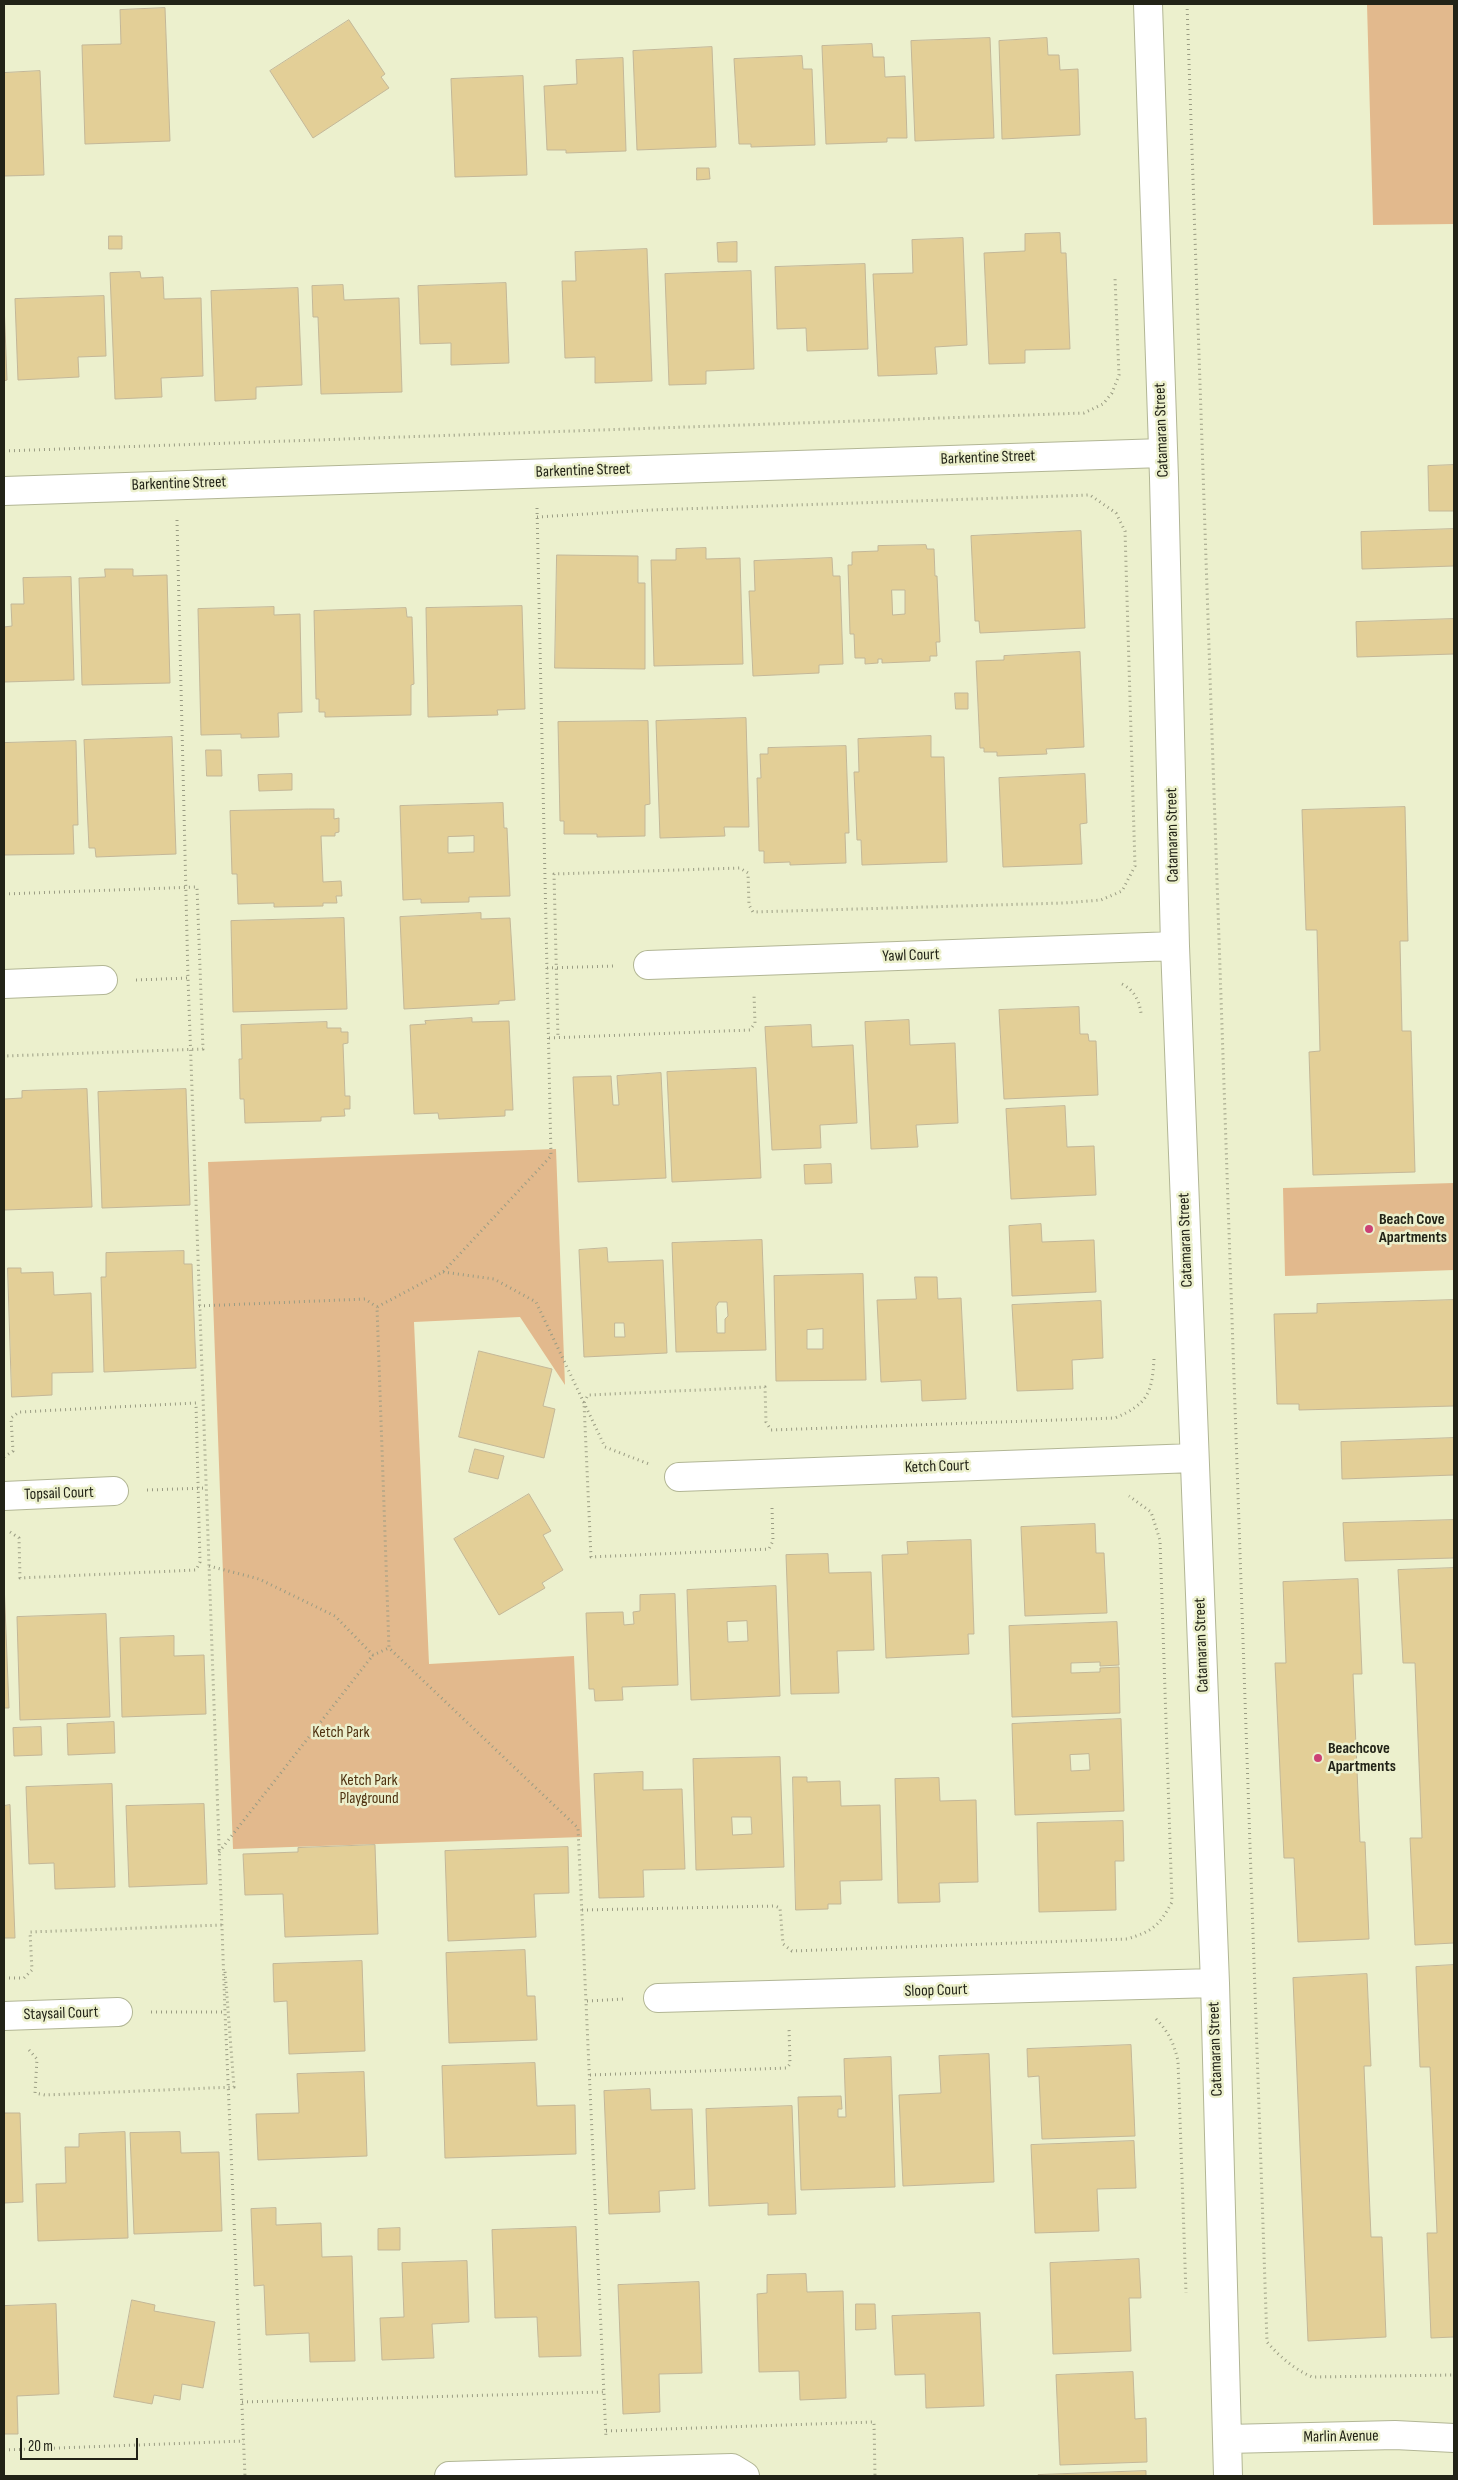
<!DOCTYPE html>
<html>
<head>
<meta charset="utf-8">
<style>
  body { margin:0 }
  #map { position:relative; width:1458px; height:2480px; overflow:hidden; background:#ecf0cd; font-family:"Sofia Sans Condensed",sans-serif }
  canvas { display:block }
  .frame { position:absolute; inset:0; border:5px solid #222317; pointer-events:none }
  .scale { position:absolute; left:20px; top:2438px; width:118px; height:22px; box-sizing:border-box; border:2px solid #222317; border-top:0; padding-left:6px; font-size:15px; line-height:18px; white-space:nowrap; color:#222317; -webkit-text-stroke:4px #ecf0cd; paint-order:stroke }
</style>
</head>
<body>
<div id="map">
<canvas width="1458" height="2480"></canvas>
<div class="frame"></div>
<div class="scale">20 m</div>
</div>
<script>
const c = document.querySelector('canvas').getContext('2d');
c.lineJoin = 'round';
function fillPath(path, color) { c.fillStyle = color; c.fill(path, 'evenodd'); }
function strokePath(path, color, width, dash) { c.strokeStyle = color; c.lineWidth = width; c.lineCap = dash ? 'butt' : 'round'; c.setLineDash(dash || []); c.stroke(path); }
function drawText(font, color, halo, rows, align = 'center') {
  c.font = font + ' "Sofia Sans Condensed",sans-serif'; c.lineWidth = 5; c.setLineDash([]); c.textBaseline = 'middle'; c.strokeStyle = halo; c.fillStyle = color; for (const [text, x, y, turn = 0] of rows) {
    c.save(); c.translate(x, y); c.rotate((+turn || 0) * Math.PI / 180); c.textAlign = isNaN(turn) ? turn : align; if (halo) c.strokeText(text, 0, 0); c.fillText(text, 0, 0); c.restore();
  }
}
const green = new Path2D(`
  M 1367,4 L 1454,4 L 1454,224 L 1373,225 Z
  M 556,1149 L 565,1385 L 520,1317 L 414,1322 L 429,1664 L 574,1656 L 582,1837 L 233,1849 L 208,1162 Z
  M 1454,1183 L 1454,1270 L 1285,1276 L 1283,1188 Z`);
const building = new Path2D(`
  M 165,8 L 170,141 L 85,144 L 82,45 L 121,44 L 120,10 Z
  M 349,20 L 385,74 L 381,77 L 389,88 L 313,138 L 270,71 Z
  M 990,38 L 994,138 L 915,141 L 911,41 Z
  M 1047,38 L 1048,55 L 1059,55 L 1060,70 L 1078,69 L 1080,135 L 1002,139 L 999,41 Z
  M 872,44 L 873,57 L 884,57 L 885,77 L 905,76 L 907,138 L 887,138 L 887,142 L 826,144 L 822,46 Z
  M 712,47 L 716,147 L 637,150 L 633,51 Z
  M 802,56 L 803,69 L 812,69 L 815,145 L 751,147 L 751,144 L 739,144 L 734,59 Z
  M 623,58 L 626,151 L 566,153 L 566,150 L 547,150 L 544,86 L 577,84 L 576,60 Z
  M 40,71 L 44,175 L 4,176 L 4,73 Z
  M 523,76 L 527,175 L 455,177 L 451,79 Z
  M 697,168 L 709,168 L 710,179 L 697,180 Z
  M 1060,233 L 1061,253 L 1066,253 L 1070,349 L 1025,350 L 1025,363 L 989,364 L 984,253 L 1025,251 L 1025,234 Z
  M 109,236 L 122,236 L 122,249 L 109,249 Z
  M 963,238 L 967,345 L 935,347 L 937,374 L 878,376 L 873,274 L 913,273 L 912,240 Z
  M 737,242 L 737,262 L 718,262 L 717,243 Z
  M 647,249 L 652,381 L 595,383 L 595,357 L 565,358 L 562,281 L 576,281 L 575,252 Z
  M 865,264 L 868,349 L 807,351 L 806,328 L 777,329 L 775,267 Z
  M 751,271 L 754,369 L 706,371 L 706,384 L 669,385 L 665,274 Z
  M 140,272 L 141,278 L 163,277 L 164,299 L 201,298 L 203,376 L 161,378 L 162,397 L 115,399 L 110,273 Z
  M 506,283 L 509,363 L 451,365 L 451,343 L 420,344 L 418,286 Z
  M 343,285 L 344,300 L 399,298 L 402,392 L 321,394 L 318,317 L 313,317 L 312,286 Z
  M 298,288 L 302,385 L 256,387 L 256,399 L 215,401 L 211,291 Z
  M 104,296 L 106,356 L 78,357 L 79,377 L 18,380 L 15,299 Z
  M 4,303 L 7,380 L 4,381 Z
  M 1454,465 L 1454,511 L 1429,511 L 1428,466 Z
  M 1454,529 L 1454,566 L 1362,569 L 1361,532 Z
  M 1081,531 L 1085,628 L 980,633 L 979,621 L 975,621 L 971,536 Z
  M 926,545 L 927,549 L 934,549 L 935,576 L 937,576 L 940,642 L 936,642 L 937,656 L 930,656 L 930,661 L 882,663 L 882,659 L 878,659 L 878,663 L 865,664 L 865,658 L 855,658 L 854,634 L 850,634 L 848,565 L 852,565 L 852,552 L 878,551 L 878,546 ZM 892,590 L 905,590 L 905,614 L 893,615 Z
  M 706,548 L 706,559 L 740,558 L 743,664 L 654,666 L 651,560 L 676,560 L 676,549 Z
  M 557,555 L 638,556 L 638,583 L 645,583 L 645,669 L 555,668 Z
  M 832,558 L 833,576 L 840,576 L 843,664 L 819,665 L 819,673 L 753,676 L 749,591 L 755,591 L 754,561 Z
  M 105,569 L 133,569 L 133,576 L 167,575 L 170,683 L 82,685 L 79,578 L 105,577 Z
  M 71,577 L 74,680 L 4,682 L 4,627 L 12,626 L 11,604 L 24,604 L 23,578 Z
  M 522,606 L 525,709 L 497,710 L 498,715 L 428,717 L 426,608 Z
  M 274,607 L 274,615 L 300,614 L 302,712 L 278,713 L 279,737 L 241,738 L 241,734 L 201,735 L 198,609 Z
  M 406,608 L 407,617 L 412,617 L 414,684 L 411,685 L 411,715 L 325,717 L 325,712 L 319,712 L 319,699 L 316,699 L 314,611 Z
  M 1454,619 L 1454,654 L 1357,657 L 1356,622 Z
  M 1080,652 L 1084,747 L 1046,749 L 1047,754 L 997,756 L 997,752 L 984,752 L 984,748 L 980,748 L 976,661 L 1004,660 L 1004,656 Z
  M 955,693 L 968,693 L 968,709 L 956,709 Z
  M 746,718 L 749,827 L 724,827 L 725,836 L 660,838 L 656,721 Z
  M 648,721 L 650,804 L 645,805 L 645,836 L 597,837 L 597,834 L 564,834 L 564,821 L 560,821 L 558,722 Z
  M 931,736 L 931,757 L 944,757 L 947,862 L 862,865 L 861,840 L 857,840 L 854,772 L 859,772 L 858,739 Z
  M 172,737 L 176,854 L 96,857 L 95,848 L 89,848 L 84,740 Z
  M 76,741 L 78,825 L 73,825 L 74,854 L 4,855 L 4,743 Z
  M 846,746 L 849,833 L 845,833 L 846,863 L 790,865 L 790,862 L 764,863 L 764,851 L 759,851 L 757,778 L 761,778 L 760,754 L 768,754 L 768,748 Z
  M 206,750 L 221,750 L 222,776 L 207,776 Z
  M 292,774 L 292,790 L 259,791 L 258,775 Z
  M 1085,774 L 1087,823 L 1080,824 L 1082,864 L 1003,867 L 999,778 Z
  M 503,803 L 504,828 L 507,828 L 510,896 L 469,897 L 469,902 L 421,903 L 421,899 L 403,900 L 400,806 ZM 474,836 L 474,852 L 448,853 L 448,837 Z
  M 1405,807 L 1408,941 L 1400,941 L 1402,1031 L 1411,1031 L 1415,1172 L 1313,1175 L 1309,1052 L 1320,1051 L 1317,930 L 1306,930 L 1302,810 Z
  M 309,809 L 334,809 L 334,819 L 339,818 L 339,832 L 335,833 L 335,836 L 321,836 L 323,882 L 341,881 L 342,896 L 336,896 L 337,903 L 323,903 L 323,906 L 274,907 L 274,903 L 238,904 L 237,874 L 232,874 L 230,811 Z
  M 481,913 L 481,919 L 510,918 L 515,1000 L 499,1001 L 499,1004 L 404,1009 L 400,917 Z
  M 344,918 L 347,1009 L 233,1012 L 231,921 Z
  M 1079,1007 L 1080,1034 L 1088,1034 L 1089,1041 L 1096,1041 L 1098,1095 L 1004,1099 L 999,1010 Z
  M 472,1018 L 472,1022 L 509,1021 L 513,1110 L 505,1110 L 505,1116 L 439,1119 L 438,1113 L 414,1114 L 410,1025 L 426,1024 L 425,1021 Z
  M 909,1020 L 910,1045 L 955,1043 L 958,1123 L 916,1125 L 918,1147 L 871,1149 L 865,1022 Z
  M 327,1022 L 327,1028 L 341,1028 L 341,1032 L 348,1032 L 348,1043 L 343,1044 L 345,1096 L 350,1096 L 350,1109 L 344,1109 L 345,1116 L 321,1117 L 321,1121 L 245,1123 L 244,1099 L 240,1099 L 239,1059 L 242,1059 L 241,1025 Z
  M 811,1025 L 812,1047 L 853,1045 L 857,1123 L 820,1125 L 821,1148 L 772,1150 L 765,1027 Z
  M 756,1068 L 761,1178 L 672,1182 L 667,1072 Z
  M 661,1073 L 666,1178 L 578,1182 L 573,1077 L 611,1076 L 613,1105 L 619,1105 L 617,1076 Z
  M 87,1089 L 92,1207 L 4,1210 L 4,1099 L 22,1098 L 22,1091 Z
  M 186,1089 L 190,1205 L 102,1208 L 98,1092 Z
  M 1065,1106 L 1067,1147 L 1094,1146 L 1096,1195 L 1011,1199 L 1006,1109 Z
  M 831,1164 L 832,1183 L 805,1184 L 804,1165 Z
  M 1041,1224 L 1042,1242 L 1094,1240 L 1096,1292 L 1012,1296 L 1009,1226 Z
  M 762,1240 L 766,1350 L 676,1352 L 672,1243 ZM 719,1302 L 727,1302 L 728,1316 L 725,1319 L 725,1333 L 717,1333 L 716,1307 Z
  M 607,1248 L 608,1262 L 663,1260 L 667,1353 L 584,1357 L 579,1250 ZM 615,1323 L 624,1323 L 625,1337 L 615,1337 Z
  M 184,1251 L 184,1264 L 192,1264 L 196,1368 L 104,1372 L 101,1277 L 106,1277 L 106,1253 Z
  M 8,1268 L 21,1268 L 21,1273 L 53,1272 L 54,1295 L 91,1293 L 93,1372 L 52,1373 L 52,1395 L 12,1397 Z
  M 863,1274 L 866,1380 L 776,1381 L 774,1276 ZM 823,1329 L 823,1349 L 807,1349 L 807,1330 Z
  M 915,1277 L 937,1277 L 938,1299 L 961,1298 L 966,1399 L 922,1401 L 921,1380 L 881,1382 L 877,1300 L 916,1299 Z
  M 1454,1300 L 1454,1406 L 1299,1410 L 1299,1404 L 1277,1404 L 1274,1314 L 1317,1313 L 1317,1304 Z
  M 1101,1301 L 1103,1358 L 1072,1360 L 1073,1389 L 1017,1391 L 1012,1305 Z
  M 479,1351 L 552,1369 L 543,1406 L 555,1409 L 544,1458 L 459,1437 Z
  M 1454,1438 L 1454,1475 L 1342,1479 L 1341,1442 Z
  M 475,1449 L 504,1456 L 498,1479 L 469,1472 Z
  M 529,1494 L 551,1531 L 543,1535 L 563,1570 L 542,1583 L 545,1588 L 499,1615 L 454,1539 Z
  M 1454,1520 L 1454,1558 L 1345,1561 L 1343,1523 Z
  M 1095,1524 L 1096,1553 L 1104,1553 L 1107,1613 L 1025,1616 L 1021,1527 Z
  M 971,1540 L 974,1634 L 968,1634 L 969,1654 L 886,1658 L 882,1555 L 908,1554 L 907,1542 Z
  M 828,1554 L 829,1573 L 871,1572 L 874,1650 L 837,1651 L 839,1693 L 791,1694 L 786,1555 Z
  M 1454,1568 L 1454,1943 L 1415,1945 L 1410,1838 L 1422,1838 L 1415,1663 L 1403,1663 L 1398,1570 Z
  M 1358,1579 L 1362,1674 L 1353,1674 L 1360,1842 L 1365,1842 L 1369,1939 L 1298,1942 L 1294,1858 L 1284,1858 L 1275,1663 L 1286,1663 L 1283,1582 Z
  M 4,1582 L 9,1708 L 4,1708 Z
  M 776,1586 L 780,1696 L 691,1700 L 687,1590 ZM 747,1621 L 748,1641 L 728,1642 L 727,1622 Z
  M 675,1594 L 678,1685 L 622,1687 L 623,1700 L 595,1701 L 594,1689 L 589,1689 L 586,1613 L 623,1612 L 624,1625 L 634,1624 L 633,1612 L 640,1611 L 640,1595 Z
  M 106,1614 L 110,1717 L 20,1720 L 17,1617 Z
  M 1117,1622 L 1119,1665 L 1100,1666 L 1100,1662 L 1071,1663 L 1071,1673 L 1100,1672 L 1100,1668 L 1119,1667 L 1120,1713 L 1012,1717 L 1009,1626 Z
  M 174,1636 L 174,1656 L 204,1655 L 206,1714 L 122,1717 L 120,1638 Z
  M 1121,1719 L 1124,1811 L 1015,1815 L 1012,1724 ZM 1089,1754 L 1090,1770 L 1071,1771 L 1070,1755 Z
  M 114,1722 L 115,1753 L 68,1755 L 67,1724 Z
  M 41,1727 L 42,1755 L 14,1756 L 13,1728 Z
  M 780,1757 L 784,1867 L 696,1870 L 693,1759 ZM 732,1817 L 751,1817 L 752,1834 L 733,1835 Z
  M 643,1772 L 643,1790 L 682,1789 L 685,1869 L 643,1870 L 644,1897 L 599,1898 L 594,1774 Z
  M 793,1777 L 807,1777 L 807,1782 L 840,1781 L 841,1806 L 880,1805 L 882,1880 L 840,1881 L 841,1904 L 828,1904 L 828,1909 L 796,1910 Z
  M 939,1778 L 940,1801 L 976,1800 L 978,1882 L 939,1883 L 940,1902 L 898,1903 L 895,1779 Z
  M 112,1784 L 115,1887 L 55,1889 L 54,1863 L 29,1864 L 26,1787 Z
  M 204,1804 L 207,1884 L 129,1887 L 126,1806 Z
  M 10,1805 L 15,1938 L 4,1938 L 4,1806 Z
  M 1123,1821 L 1124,1861 L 1115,1861 L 1116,1910 L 1039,1912 L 1037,1823 Z
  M 375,1845 L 378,1934 L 285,1937 L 283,1894 L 245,1895 L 243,1854 L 298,1852 L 298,1848 Z
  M 568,1847 L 569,1893 L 534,1894 L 536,1937 L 448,1941 L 445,1851 Z
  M 525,1950 L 527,1996 L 535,1996 L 537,2040 L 449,2043 L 446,1953 Z
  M 362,1961 L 365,2051 L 289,2054 L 287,2001 L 274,2002 L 273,1964 Z
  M 1454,1965 L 1454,2337 L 1431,2338 L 1427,2233 L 1437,2233 L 1430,2067 L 1420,2067 L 1416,1967 Z
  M 1367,1974 L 1371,2066 L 1364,2066 L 1371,2237 L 1382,2237 L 1386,2337 L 1308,2341 L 1293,1978 Z
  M 1131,2045 L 1135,2136 L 1042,2139 L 1039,2076 L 1028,2077 L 1027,2049 Z
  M 989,2054 L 994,2182 L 903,2186 L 899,2095 L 941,2093 L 939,2056 Z
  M 891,2057 L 895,2187 L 801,2190 L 798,2097 L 841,2096 L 842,2109 L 838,2109 L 838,2117 L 846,2117 L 844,2059 Z
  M 535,2063 L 537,2106 L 575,2105 L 576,2154 L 445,2158 L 442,2066 Z
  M 364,2072 L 367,2156 L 258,2160 L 256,2114 L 299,2113 L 297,2074 Z
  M 650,2089 L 651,2110 L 692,2109 L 695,2189 L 659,2191 L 660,2212 L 609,2214 L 604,2091 Z
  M 792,2106 L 796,2214 L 768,2215 L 768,2203 L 709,2206 L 706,2109 Z
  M 4,2113 L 20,2113 L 23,2202 L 4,2203 Z
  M 125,2132 L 128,2238 L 38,2241 L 36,2184 L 66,2183 L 65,2147 L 79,2147 L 79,2134 Z
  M 180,2132 L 181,2153 L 219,2152 L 222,2231 L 134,2234 L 130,2133 Z
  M 1134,2141 L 1136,2188 L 1097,2189 L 1099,2231 L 1035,2233 L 1031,2145 Z
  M 276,2208 L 276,2225 L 321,2223 L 322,2257 L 352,2256 L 355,2361 L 310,2362 L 309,2333 L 266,2335 L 264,2285 L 254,2286 L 251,2209 Z
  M 576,2227 L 581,2356 L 539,2357 L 537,2317 L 495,2318 L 492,2230 Z
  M 400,2228 L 400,2250 L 378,2250 L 378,2229 Z
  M 1139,2259 L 1141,2298 L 1129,2298 L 1131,2351 L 1053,2354 L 1050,2263 Z
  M 467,2261 L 469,2322 L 432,2324 L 434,2358 L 382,2360 L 380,2318 L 404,2317 L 402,2263 Z
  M 806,2274 L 807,2292 L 843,2291 L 846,2398 L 800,2400 L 799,2371 L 759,2372 L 757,2294 L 767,2293 L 767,2275 Z
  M 699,2282 L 702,2373 L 659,2374 L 660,2412 L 623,2414 L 618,2285 Z
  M 132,2300 L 155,2305 L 154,2311 L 215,2322 L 203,2388 L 182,2384 L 180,2400 L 154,2395 L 152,2404 L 114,2397 Z
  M 56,2304 L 59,2394 L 17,2396 L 18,2434 L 4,2434 L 4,2306 Z
  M 856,2304 L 875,2304 L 876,2329 L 856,2330 Z
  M 980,2313 L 984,2406 L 926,2408 L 925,2374 L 895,2375 L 892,2316 Z
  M 1133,2372 L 1135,2419 L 1146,2418 L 1147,2462 L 1060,2465 L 1056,2375 Z
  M 1146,2471 L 1146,2476 L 1038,2476 L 1038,2475 Z`);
const path = new Path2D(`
  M 1187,4 L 1267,2342 C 1280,2357 1294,2369 1312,2377 L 1454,2375
  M 4,451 L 1084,413 L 1103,404 L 1112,393 L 1119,375 L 1115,278
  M 537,508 L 551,1156 L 443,1272 L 377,1307 L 389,1648 L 578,1828 L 606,2438
  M 537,517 L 651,510 L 1090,495 L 1116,513 L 1125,531 L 1135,866 L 1122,891 L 1101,900 L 1064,903 L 753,912 L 749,905 L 748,873 L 740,868 L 554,874 L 558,1038
  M 177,520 L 188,978 L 225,2012 L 245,2476
  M 4,894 L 197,887 L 203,1049 L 4,1056
  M 547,968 L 614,966
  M 136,980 L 188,978
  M 1122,984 C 1134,990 1139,1000 1141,1013
  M 549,1038 L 750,1030 L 755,1023 L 754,995
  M 443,1272 L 494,1279 L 536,1302 L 605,1447 L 649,1464
  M 199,1306 L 365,1299 L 377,1307
  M 4,1457 L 13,1451 L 11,1418 L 19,1412 L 196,1403 L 200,1562 L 196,1570 L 20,1578 L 19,1538 L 10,1532
  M 147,1490 L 206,1488
  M 772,1508 L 773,1541 L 769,1549 L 591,1557 L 584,1403 L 588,1395 L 765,1387 L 766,1422 L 771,1430 L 1115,1418 C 1148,1404 1152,1393 1154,1359
  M 209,1566 L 259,1579 L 335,1616 L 373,1655 L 389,1648
  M 219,1852 L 373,1655
  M 582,1910 L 775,1906 L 780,1908 L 783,1944 L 792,1951 L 1127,1939 C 1153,1931 1159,1926 1172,1902 L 1160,1540 L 1151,1512 L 1129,1496
  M 4,1978 L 24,1978 L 32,1970 L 30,1932 L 222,1925
  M 587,2001 L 624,1999
  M 151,2012 L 225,2012
  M 1156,2019 C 1169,2032 1174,2044 1178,2061 L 1186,2293
  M 29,2050 L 37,2059 L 35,2093 L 45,2095 L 234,2087 L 225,1971
  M 590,2075 L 787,2068 L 790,2064 L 789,2028
  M 242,2402 L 604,2392
  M 606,2431 L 874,2422 L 875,2476
  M 4,2450 L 244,2441`);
const street = new Path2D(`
  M 1148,4 L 1164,478 L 1175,946 L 1215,1983 L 1228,2476
  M 4,491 L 1163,453
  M 648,965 L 1175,946
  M 4,984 L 103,980
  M 679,1477 L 1194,1458
  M 4,1496 L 114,1491
  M 658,1998 L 1215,1983
  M 4,2016 L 118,2012
  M 1227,2439 L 1395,2435 L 1454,2438
  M 449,2476 L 732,2468 L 745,2476`);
const markers = [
  [1369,1229,5,"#cc4175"],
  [1318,1758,5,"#cc4175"]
];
const streetNames = [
  ["Catamaran Street",1162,430,-92],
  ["Barkentine Street",988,458,-2],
  ["Barkentine Street",583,471,-2],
  ["Barkentine Street",179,484,-2],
  ["Catamaran Street",1173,835,-91],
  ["Yawl Court",911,956,-2],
  ["Catamaran Street",1186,1240,-92],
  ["Ketch Court",937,1467,-2],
  ["Topsail Court",59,1494,-2],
  ["Catamaran Street",1202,1645,-92],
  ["Sloop Court",936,1991,-2],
  ["Staysail Court",61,2014,-2],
  ["Catamaran Street",1216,2049,-92],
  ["Marlin Avenue",1341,2437,-1]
];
const poiNames = [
  ["Beach Cove",1379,1220],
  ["Apartments",1379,1238],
  ["Beachcove",1328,1749],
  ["Apartments",1328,1767]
];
const parkNames = [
  ["Ketch Park",341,1733],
  ["Ketch Park",369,1781],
  ["Playground",369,1799]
];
fillPath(green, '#e2b98d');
fillPath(building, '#e3cf97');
strokePath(building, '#c3b798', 1);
strokePath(street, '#b2b695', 30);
strokePath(path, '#9a9c83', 3, [1, 4]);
strokePath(street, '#fff', 28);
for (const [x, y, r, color] of markers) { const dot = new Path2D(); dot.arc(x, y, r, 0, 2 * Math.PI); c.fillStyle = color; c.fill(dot); strokePath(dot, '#ecf0cd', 2); }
drawText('16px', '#222317', '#ecf0cd', streetNames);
drawText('bold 16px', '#222317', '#ecf0cd', poiNames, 'left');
drawText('16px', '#503311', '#ecf0cd', parkNames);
</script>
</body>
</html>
